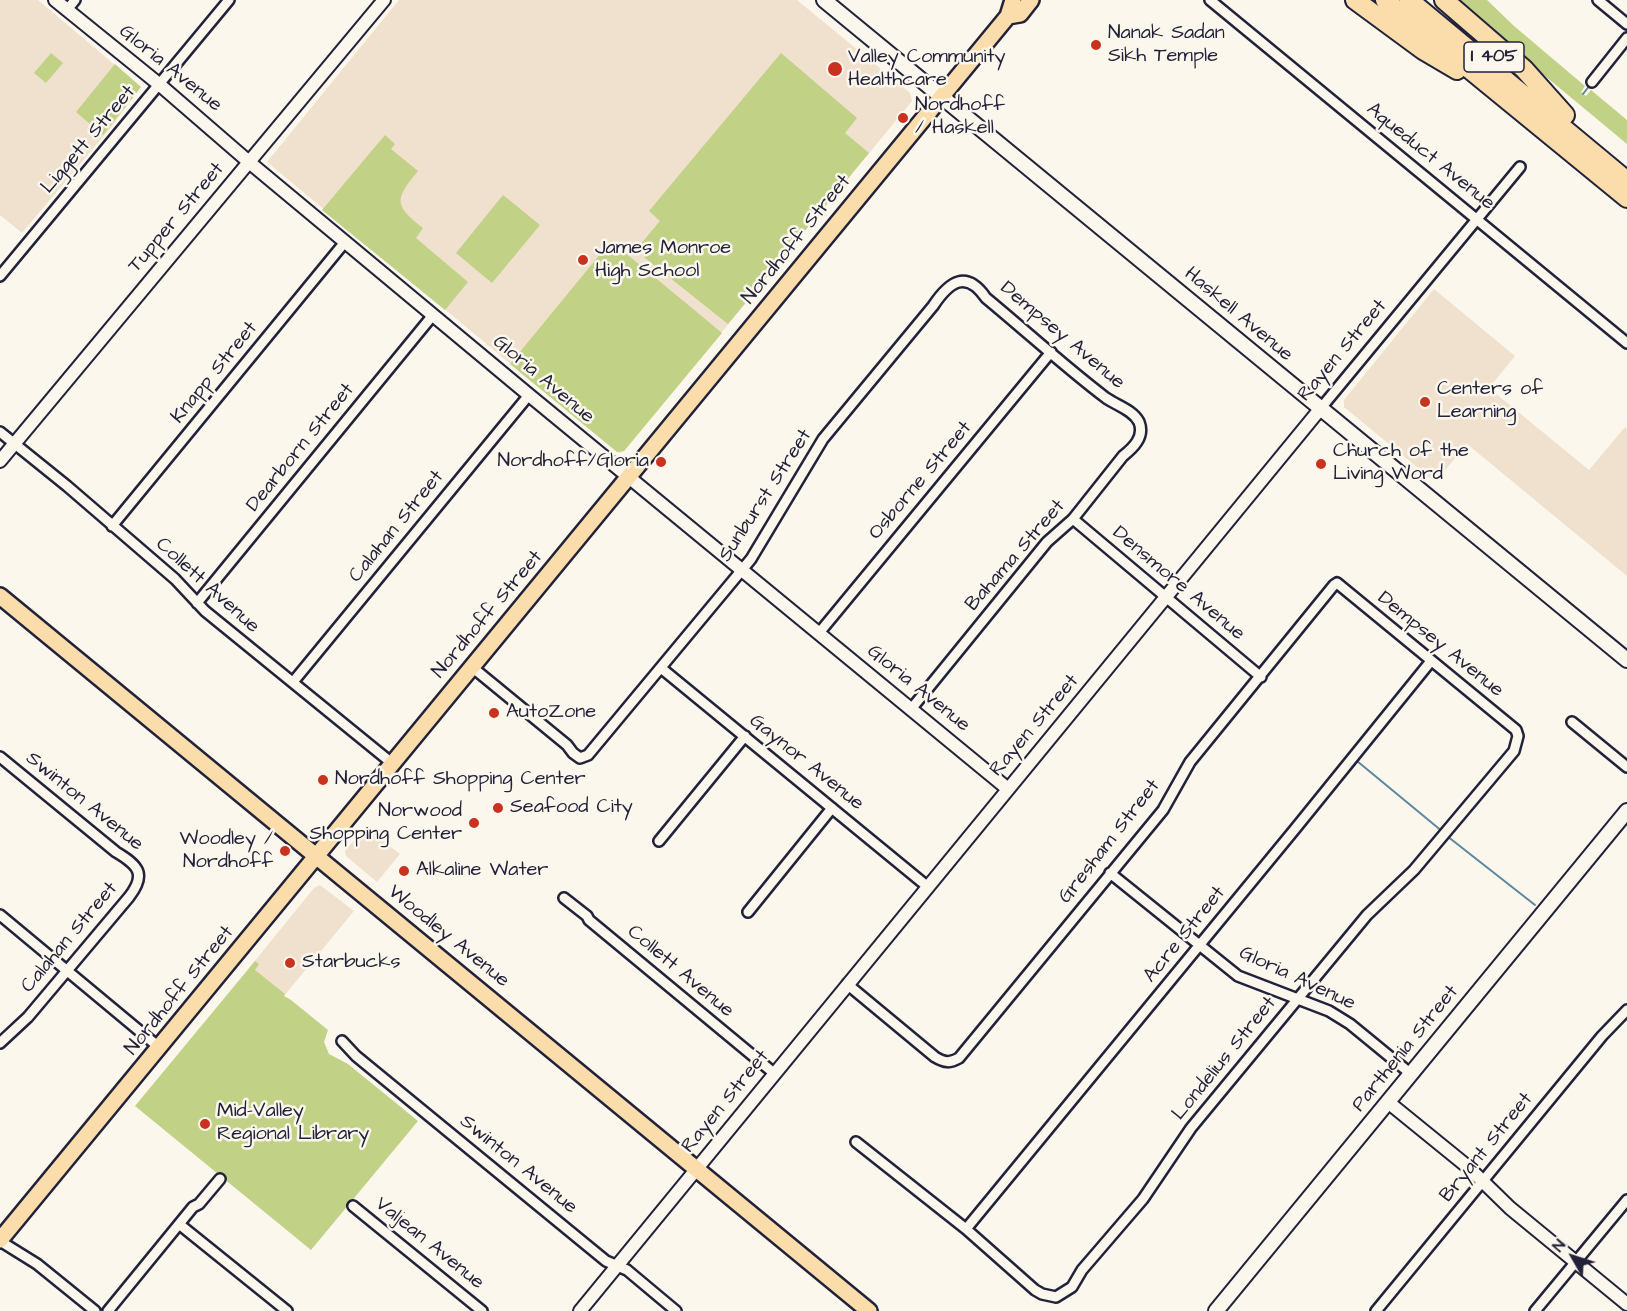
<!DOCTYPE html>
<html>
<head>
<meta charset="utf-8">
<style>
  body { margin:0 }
  #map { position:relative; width:1627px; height:1311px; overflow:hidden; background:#fbf7ec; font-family:"Architects Daughter",sans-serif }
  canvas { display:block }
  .north { position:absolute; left:1543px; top:1227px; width:60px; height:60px; -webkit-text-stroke:4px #fbf7ec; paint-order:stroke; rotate:309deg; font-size:16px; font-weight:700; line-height:24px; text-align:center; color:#22223b }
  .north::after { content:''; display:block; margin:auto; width:21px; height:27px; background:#22223b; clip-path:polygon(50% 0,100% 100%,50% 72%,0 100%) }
</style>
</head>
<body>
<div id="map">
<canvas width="1627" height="1311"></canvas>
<div class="north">N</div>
</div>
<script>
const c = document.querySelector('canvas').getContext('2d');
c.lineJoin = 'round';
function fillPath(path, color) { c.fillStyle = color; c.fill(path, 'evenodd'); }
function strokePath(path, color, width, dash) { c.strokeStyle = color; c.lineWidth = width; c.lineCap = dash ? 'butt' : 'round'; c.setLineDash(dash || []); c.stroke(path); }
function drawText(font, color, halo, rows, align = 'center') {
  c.font = font + ' "Architects Daughter",sans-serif'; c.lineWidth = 5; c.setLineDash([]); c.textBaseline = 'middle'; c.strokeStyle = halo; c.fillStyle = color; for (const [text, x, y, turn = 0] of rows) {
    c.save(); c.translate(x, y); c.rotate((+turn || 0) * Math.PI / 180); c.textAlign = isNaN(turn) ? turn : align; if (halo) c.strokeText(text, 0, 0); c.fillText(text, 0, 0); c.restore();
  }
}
const built = new Path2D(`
  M 0,0 L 38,0 L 141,87 L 112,126 L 22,233 L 0,215 Z
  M 399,0 L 797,0 L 910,93 L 912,101 L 624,451 L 621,453 L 617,452 L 267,162 Z
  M 1434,289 L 1515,356 L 1489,388 L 1589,470 L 1625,427 L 1627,429 L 1627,576 L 1467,444 L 1435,482 L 1344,407 L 1344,400 Z
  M 365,827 L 400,854 L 377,882 L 346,856 L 345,851 Z
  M 320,885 L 354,911 L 284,996 L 249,968 L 314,888 Z`);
const green = new Path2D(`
  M 1460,0 L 1487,0 L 1514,26 L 1585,86 L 1581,92 L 1586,96 L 1591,90 L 1627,120 L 1627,144 L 1527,61 Z
  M 51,53 L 63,63 L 46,83 L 34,73 Z
  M 781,53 L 857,118 L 845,133 L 869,153 L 728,324 L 645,258 L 639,246 L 660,221 L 649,211 Z
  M 115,64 L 141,87 L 103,135 L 76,112 Z
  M 385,135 L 395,144 L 391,149 L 418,171 C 394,200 394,205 423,228 L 416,238 L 468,282 L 445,310 L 322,210 Z
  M 503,195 L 540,225 L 492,283 L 456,253 Z
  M 611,241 L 722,333 L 624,451 L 617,452 L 510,364 Z
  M 255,961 L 259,964 L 255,970 L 285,994 L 284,996 L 291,1000 L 328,1030 L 324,1042 L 329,1054 L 348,1064 L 418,1121 L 311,1250 L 135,1106 Z`);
const stream = new Path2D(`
  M 1583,94 L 1590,85
  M 1357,761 L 1443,832
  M 1447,836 L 1535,905`);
const minor = new Path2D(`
  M 1210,0 L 1627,343
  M 1598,0 L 1627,24
  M 67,10 L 75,0
  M 1592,82 L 1627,38
  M 0,276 L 229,0
  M 1321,408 L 1520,167
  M 0,432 L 67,486 L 175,579 L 205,611 L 393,764
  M 1073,519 L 1261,677
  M 112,526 L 345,242
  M 197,603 L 433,315
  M 819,633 L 1051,352
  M 472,667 L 567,745 L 573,753 L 580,758 L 588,755 L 751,559 L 823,439 L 933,306 C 949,282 966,269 986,298 C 1026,331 1065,367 1106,398 C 1116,405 1133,410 1139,422 C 1145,437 1133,448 1123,456 L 1073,519 L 1047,542 L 912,708
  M 661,668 L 928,887
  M 293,682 L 529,395
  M 1572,722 L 1627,767
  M 0,757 L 116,852 C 138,865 147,874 129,897 L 28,1017 L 0,1043
  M 659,841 L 745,736
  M 1110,873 L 1238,976 L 1329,1011 L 1350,1024 L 1411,1074
  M 564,898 L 587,916 L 589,920 L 775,1074
  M 748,912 L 832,808
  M 0,915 L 160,1048
  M 847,984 L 935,1057 C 945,1063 950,1063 959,1058 L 1163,810 L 1190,762 L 1334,585 L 1337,583 L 1516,730 L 1518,736 L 1514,751 L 1414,870 L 1367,915 L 1191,1128 L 1143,1199 L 1082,1270 L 1072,1287 L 1056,1297 L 1042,1294 L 1035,1290 L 966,1229 L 856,1142
  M 342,1041 L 356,1056 L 606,1261 L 627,1270 L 676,1311
  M 353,1206 L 482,1311
  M 179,1224 L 287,1311
  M 966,1229 L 1295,829 L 1431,661
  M 0,1241 L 37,1264 L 95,1311
  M 108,1311 L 193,1207 L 199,1204 L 220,1179
  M 1376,1311 L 1602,1036 L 1627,1010
  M 1535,1311 L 1627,1200`);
const tertiary = new Path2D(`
  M 55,0 L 160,85 L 249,162 L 529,395 L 1008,789
  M 0,461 L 384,0
  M 1388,1102 L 1468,1167 L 1510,1208 L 1627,1304
  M 580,1311 L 1321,408`);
const secondary = new Path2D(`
  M 824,0 L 1627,660
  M 1216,1311 L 1627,811`);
const primary = new Path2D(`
  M 1008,16 L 1020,14 L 1031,0
  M 0,596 L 869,1311
  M 0,1240 L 1008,16 L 1013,0`);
const motorway = new Path2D(`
  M 1355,0 L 1423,50 L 1457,70
  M 1385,0 L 1627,198
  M 1409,0 L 1627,181
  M 1444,0 L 1524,69 L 1565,115`);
const markers = [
  [1096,45,6,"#c8321e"],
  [835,69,8,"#c8321e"],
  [903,118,6,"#c8321e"],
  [583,260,6,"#c8321e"],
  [1425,402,6,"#c8321e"],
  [661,462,6,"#c8321e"],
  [1321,464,6,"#c8321e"],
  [494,713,6,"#c8321e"],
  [323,780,6,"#c8321e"],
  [498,808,6,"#c8321e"],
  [474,823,6,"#c8321e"],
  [285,851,6,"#c8321e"],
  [404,871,6,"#c8321e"],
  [290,963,6,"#c8321e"],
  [205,1124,6,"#c8321e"]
];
const shields = [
  [1494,57,60]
];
const shieldNames = [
  ["I 405",1494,57]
];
const poiNames = [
  ["Nanak Sadan",1108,34],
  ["Sikh Temple",1108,57],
  ["Valley Community",848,58],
  ["Healthcare",848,81],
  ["Nordhoff",915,106],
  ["/ Haskell",915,129],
  ["James Monroe",595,249],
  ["High School",595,272],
  ["Centers of",1437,390],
  ["Learning",1437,413],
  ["Church of the",1333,452],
  ["Living Word",1333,475],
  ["Nordhoff/Gloria",649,462,"right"],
  ["AutoZone",506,713],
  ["Nordhoff Shopping Center",335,780],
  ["Seafood City",510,808],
  ["Norwood",462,812,"right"],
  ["Shopping Center",462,835,"right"],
  ["Woodley /",273,840,"right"],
  ["Nordhoff",273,863,"right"],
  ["Alkaline Water",416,871],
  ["Starbucks",302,963],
  ["Mid-Valley",217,1112],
  ["Regional Library",217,1135]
];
const streetNames = [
  ["Gloria Avenue",170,69,39],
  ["Liggett Street",89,140,-50],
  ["Aqueduct Avenue",1430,157,39],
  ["Tupper Street",177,218,-50],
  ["Nordhoff Street",797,240,-51],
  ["Haskell Avenue",1238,315,40],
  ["Dempsey Avenue",1062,336,40],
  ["Rayen Street",1343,351,-50],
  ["Knapp Street",215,373,-51],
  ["Gloria Avenue",543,380,40],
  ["Dearborn Street",301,448,-51],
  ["Osborne Street",921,481,-50],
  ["Sunburst Street",766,496,-57],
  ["Calahan Street",397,527,-51],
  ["Bahama Street",1016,556,-49],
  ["Densmore Avenue",1178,584,40],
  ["Collett Avenue",207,586,42],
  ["Nordhoff Street",488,615,-50],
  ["Dempsey Avenue",1440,645,39],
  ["Gloria Avenue",918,689,39],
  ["Rayen Street",1035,726,-50],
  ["Gaynor Avenue",806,763,39],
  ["Swinton Avenue",84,802,39],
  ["Gresham Street",1110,842,-52],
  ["Acre Street",1185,935,-51],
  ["Woodley Avenue",448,937,39],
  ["Calahan Street",70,938,-50],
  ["Collett Avenue",680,972,40],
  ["Gloria Avenue",1297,979,25],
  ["Nordhoff Street",180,991,-51],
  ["Parthenia Street",1406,1049,-51],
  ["Londelius Street",1225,1059,-51],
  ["Rayen Street",726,1102,-51],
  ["Bryant Street",1487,1148,-51],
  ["Swinton Avenue",518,1165,39],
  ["Valjean Avenue",429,1244,39]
];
fillPath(built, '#f0e1ce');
fillPath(green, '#c1d186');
strokePath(stream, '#5c87a0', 2);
strokePath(minor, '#22223b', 14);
strokePath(tertiary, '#22223b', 16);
strokePath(secondary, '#22223b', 18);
strokePath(primary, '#22223b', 20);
strokePath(motorway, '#22223b', 22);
strokePath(minor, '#fbf7ec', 9);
strokePath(tertiary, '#fbf7ec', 12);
strokePath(secondary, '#fbf7ec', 14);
strokePath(primary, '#fbddab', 15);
strokePath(motorway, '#fbddab', 18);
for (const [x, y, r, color] of markers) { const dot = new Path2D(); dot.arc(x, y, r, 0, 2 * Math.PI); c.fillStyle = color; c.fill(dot); strokePath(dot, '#fbf7ec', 2); }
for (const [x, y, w] of shields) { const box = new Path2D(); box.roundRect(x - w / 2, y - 15, w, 30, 4.5); c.fillStyle = '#fbf7ec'; c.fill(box); strokePath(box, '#22223b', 1.5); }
drawText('bold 18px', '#22223b', null, shieldNames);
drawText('20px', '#22223b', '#fbf7ec', poiNames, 'left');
drawText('20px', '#22223b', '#fbf7ec', streetNames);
</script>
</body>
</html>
